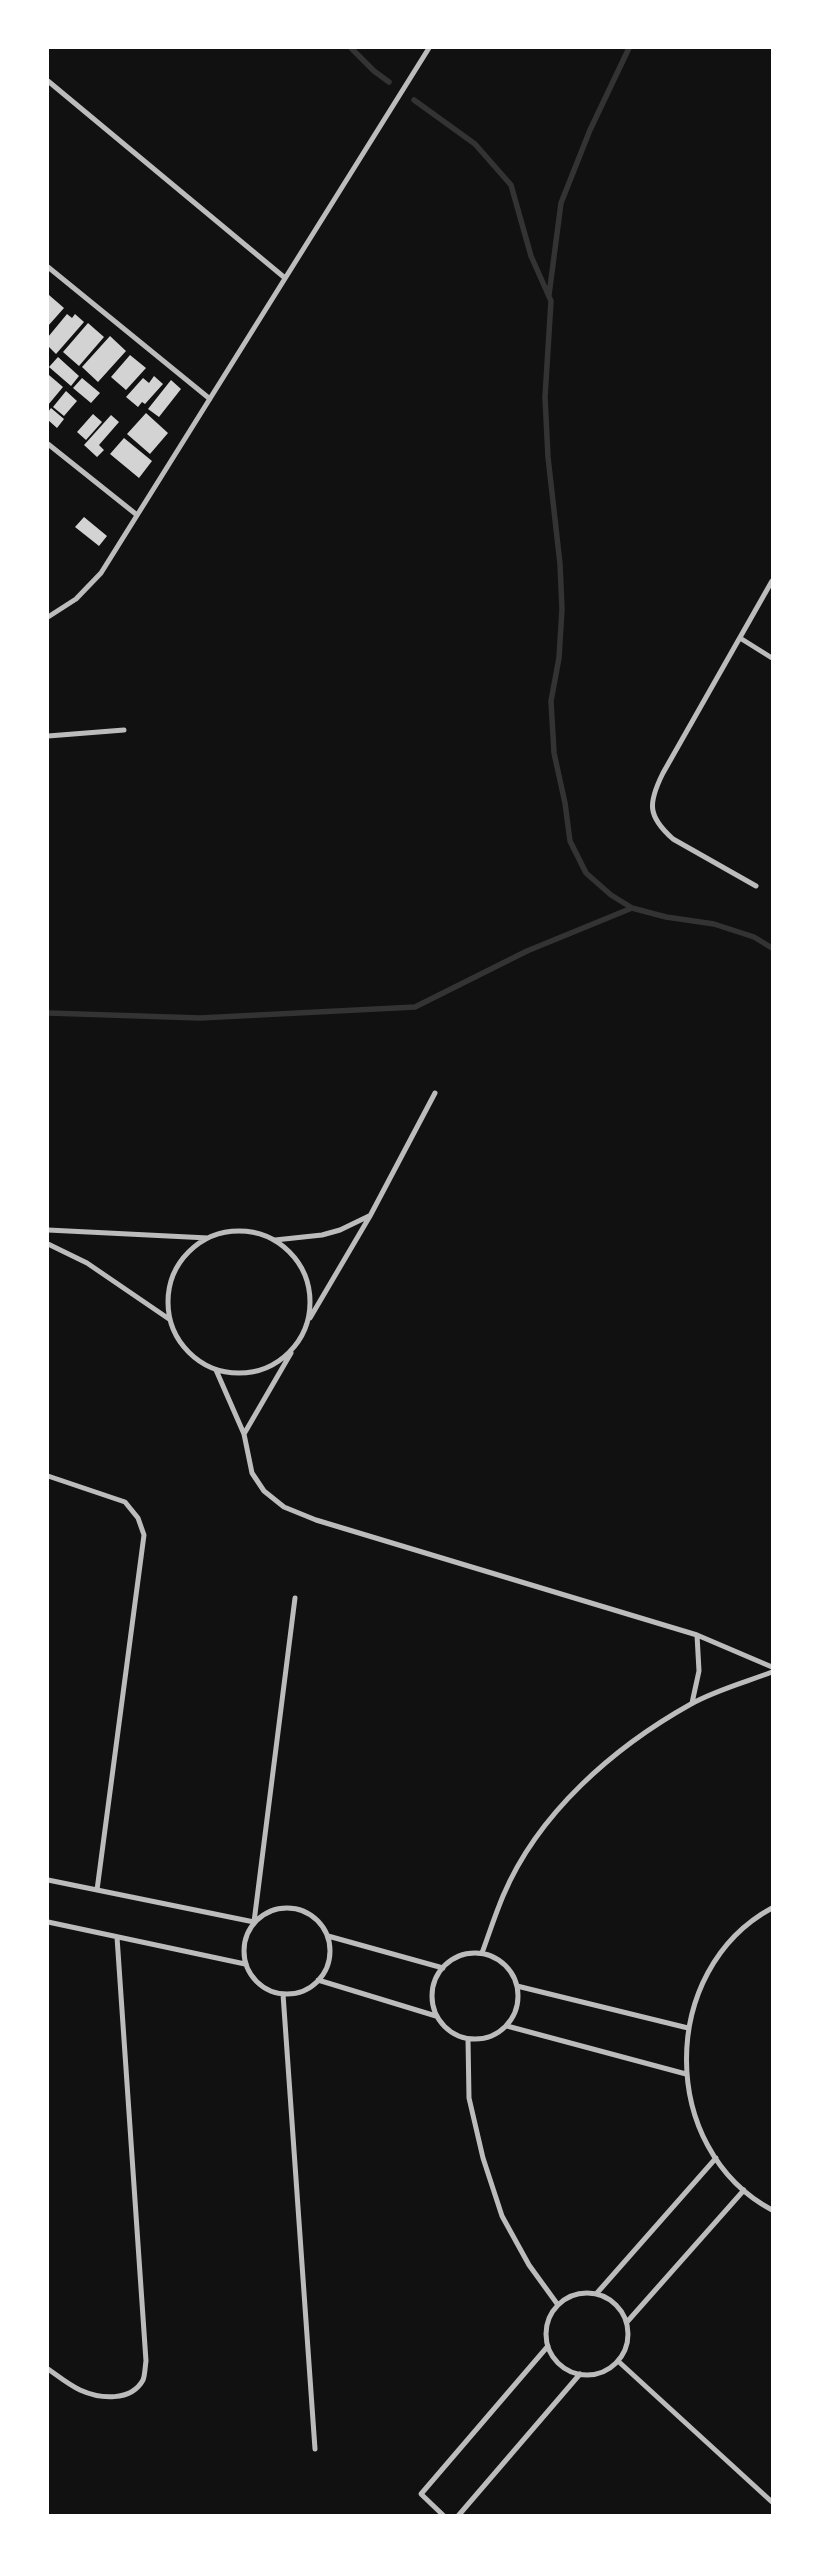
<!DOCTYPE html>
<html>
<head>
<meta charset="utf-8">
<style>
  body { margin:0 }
  #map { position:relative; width:820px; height:2563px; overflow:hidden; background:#111; font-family:"PT Sans Narrow",sans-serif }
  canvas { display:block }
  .frame { position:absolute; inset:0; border:49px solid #fff; pointer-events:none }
</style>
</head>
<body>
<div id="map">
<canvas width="820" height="2563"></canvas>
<div class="frame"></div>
</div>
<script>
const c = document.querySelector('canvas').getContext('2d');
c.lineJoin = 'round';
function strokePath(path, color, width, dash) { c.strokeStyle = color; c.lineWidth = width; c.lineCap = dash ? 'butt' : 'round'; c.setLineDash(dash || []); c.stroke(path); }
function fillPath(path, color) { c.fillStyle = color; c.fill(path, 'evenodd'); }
const stream = new Path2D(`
  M 351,48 L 374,71 L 389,82
  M 414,100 L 475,144 L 511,185 L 531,256 L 551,301 L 545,397 L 548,457 L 560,564 L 562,609 L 559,658 L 551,701 L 554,753 L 565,803 L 570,841 L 586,873 L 611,895 L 632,908 L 666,917 L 714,924 L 754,937 L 772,948
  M 549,295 L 561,203 L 590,130 L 629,48
  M 48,1013 L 200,1018 L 415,1007 L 527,951 L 632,908`);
const building = new Path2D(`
  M 49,295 L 64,308 L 48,326 L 48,297 Z
  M 67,314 L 72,318 L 75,314 L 84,322 L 56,354 L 48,346 L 48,337 Z
  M 88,323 L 104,337 L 79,366 L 63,352 Z
  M 110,336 L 126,351 L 98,382 L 82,367 Z
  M 130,355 L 146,368 L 126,390 L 111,377 Z
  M 58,357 L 79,376 L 71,386 L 49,367 Z
  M 49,375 L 63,387 L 48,405 L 48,376 Z
  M 154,376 L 163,384 L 145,404 L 142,402 L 138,407 L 126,397 L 143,378 L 149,383 Z
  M 82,378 L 100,393 L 91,403 L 73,388 Z
  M 171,380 L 181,389 L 159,417 L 148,409 Z
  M 66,391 L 77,401 L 64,416 L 53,407 Z
  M 51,408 L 64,419 L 57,428 L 48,420 L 48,412 Z
  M 146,413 L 168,433 L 150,454 L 127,434 Z
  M 93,414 L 102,422 L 86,440 L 77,432 Z
  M 111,415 L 119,422 L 99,445 L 104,450 L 97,457 L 84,445 Z
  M 124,438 L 152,461 L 139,478 L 110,454 Z
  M 84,517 L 107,536 L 99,546 L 75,527 Z`);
const minor = new Path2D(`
  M 48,81 L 285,278
  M 48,267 L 210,399
  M 48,444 L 137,515
  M 48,617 L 76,599 L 101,573 L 429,48
  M 740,638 L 772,658
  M 48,736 L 124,730
  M 756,886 L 673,839 C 647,816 648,803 663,773 L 772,581
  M 48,1230 L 208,1238
  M168 1302a71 71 0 1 1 142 0a71 71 0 1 1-142 0Z
  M 275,1240 L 322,1235 L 340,1230 L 369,1216
  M 48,1244 L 87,1263 L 169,1319
  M 310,1318 L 370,1216 L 435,1093
  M 216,1370 L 244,1434 L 252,1473 L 264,1491 L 284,1507 L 316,1520 L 697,1635 L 772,1667
  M 244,1434 L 291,1353
  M 48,1476 L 125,1502 L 138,1518 L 144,1535 L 97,1890
  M 692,1703 L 699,1671 L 697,1635
  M 48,1880 L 254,1922 L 295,1598
  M244 1951a43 43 0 1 1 86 0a43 43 0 1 1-86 0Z
  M 772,1908 C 658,1970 658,2149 772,2210
  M 48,1922 L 245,1964
  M 328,1936 L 443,1968
  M432 1996a43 43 0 1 1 86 0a43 43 0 1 1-86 0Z
  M 482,1953 C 489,1934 495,1915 503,1896 C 538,1813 614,1747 691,1704 C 716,1690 746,1682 772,1672
  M 318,1980 L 436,2016
  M 517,1986 L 688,2028
  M 283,1994 L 315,2449
  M 507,2026 L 686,2074
  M 468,2039 L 469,2098 L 483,2158 L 502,2216 L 529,2265 L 558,2305
  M546 2334a41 41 0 1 1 82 0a41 41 0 1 1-82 0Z
  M 597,2293 L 716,2158
  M 627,2322 L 744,2190
  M 618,2361 L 772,2502
  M 48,2369 C 58,2376 69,2385 80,2390 C 100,2399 131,2402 143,2380 C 145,2375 145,2367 146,2361 L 117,1937
  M 444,2516 L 421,2494 L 548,2346
  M 458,2516 L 580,2374`);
strokePath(stream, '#333', 5.5);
fillPath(building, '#d3d3d3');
strokePath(minor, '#bcbcbc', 5);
</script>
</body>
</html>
